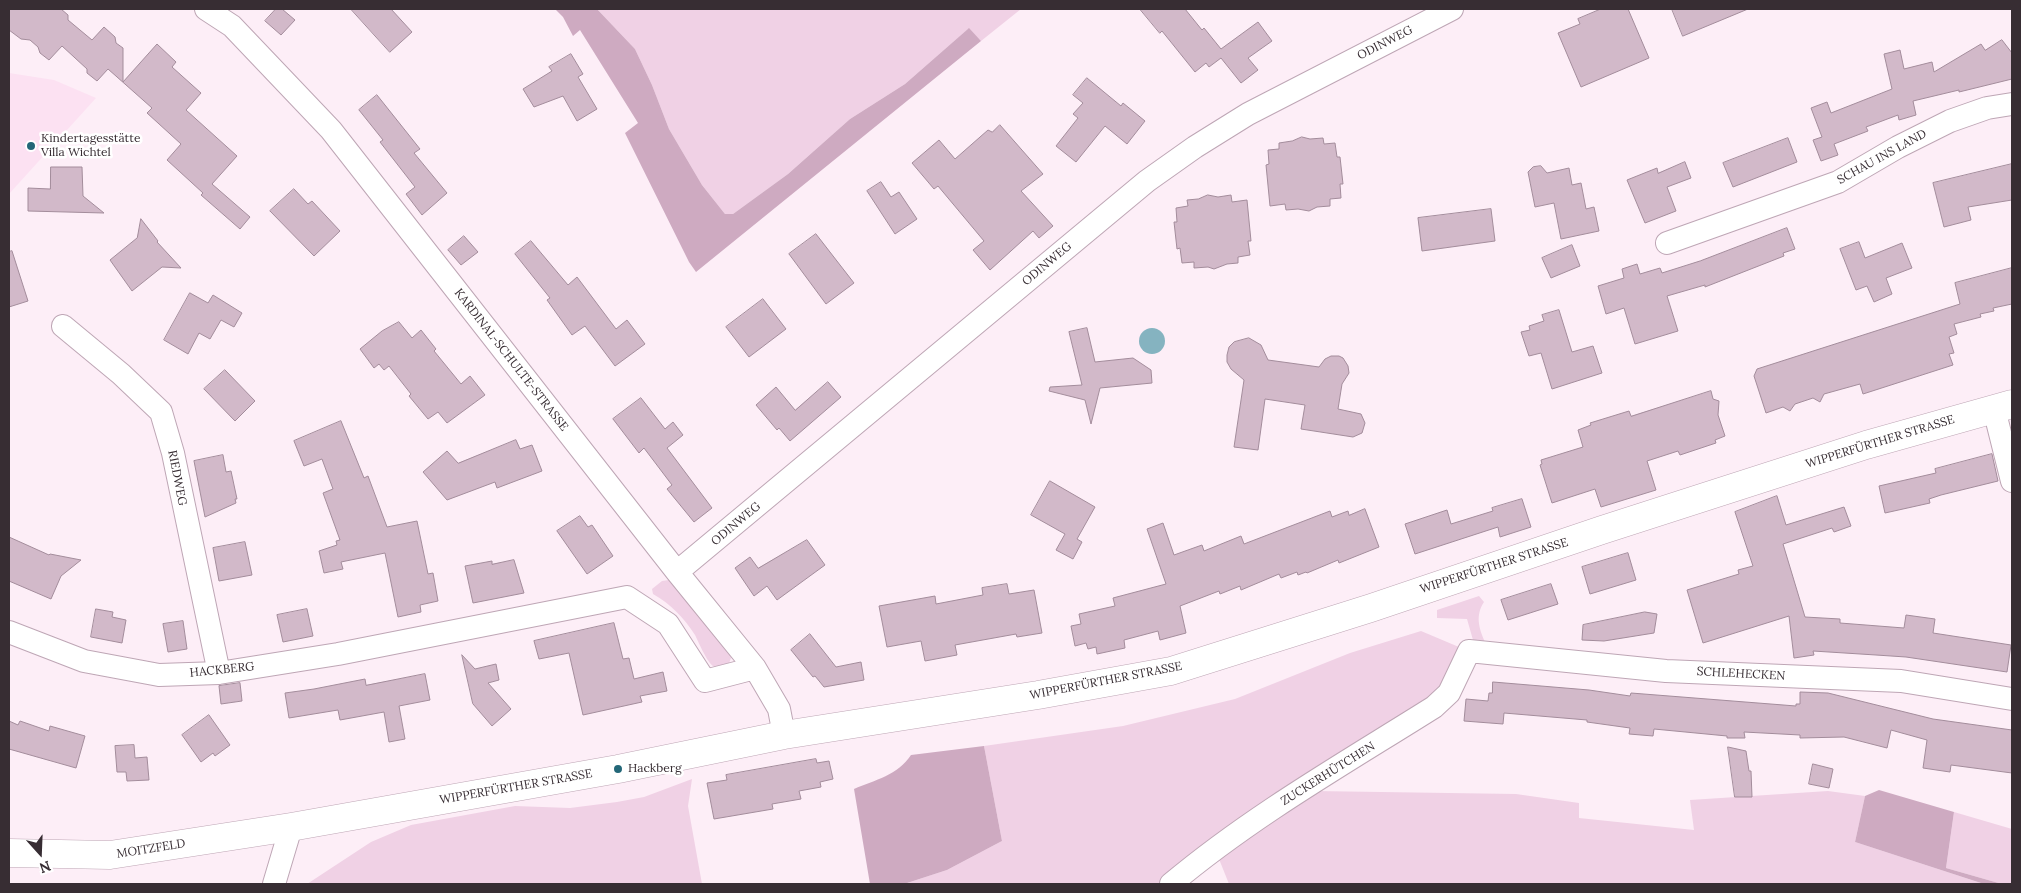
<!DOCTYPE html>
<html>
<head>
<meta charset="utf-8">
<style>
  body { margin:0 }
  #map { position:relative; width:2021px; height:893px; overflow:hidden; background:#fdeef7; font-family:Lora,serif }
  canvas { display:block }
  .frame { position:absolute; inset:0; border:10px solid #372d33; pointer-events:none }
  .north { position:absolute; left:15px; top:828px; width:50px; height:50px; -webkit-text-stroke:4px #fff; paint-order:stroke; rotate:160deg; font-size:14px; font-weight:700; line-height:20px; text-align:center; color:#372d33 }
  .north::after { content:''; display:block; margin:auto; width:18px; height:22px; background:#372d33; clip-path:polygon(50% 0,100% 100%,50% 72%,0 100%) }
</style>
</head>
<body>
<div id="map">
<canvas width="2021" height="893"></canvas>
<div class="frame"></div>
<div class="north">N</div>
</div>
<script>
const c = document.querySelector('canvas').getContext('2d');
c.lineJoin = 'round';
function fillPath(path, color) { c.fillStyle = color; c.fill(path, 'evenodd'); }
function strokePath(path, color, width, dash) { c.strokeStyle = color; c.lineWidth = width; c.lineCap = dash ? 'butt' : 'round'; c.setLineDash(dash || []); c.stroke(path); }
function drawText(font, color, halo, rows, align = 'center') {
  c.font = font + ' Lora,serif'; c.lineWidth = 5; c.setLineDash([]); c.textBaseline = 'middle'; c.strokeStyle = halo; c.fillStyle = color; for (const [text, x, y, turn = 0] of rows) {
    c.save(); c.translate(x, y); c.rotate((+turn || 0) * Math.PI / 180); c.textAlign = isNaN(turn) ? turn : align; if (halo) c.strokeText(text, 0, 0); c.fillText(text, 0, 0); c.restore();
  }
}
const built = new Path2D(`
  M 9,73 L 54,80 L 96,98 L 9,194 Z`);
const green = new Path2D(`
  M 597,9 L 1021,9 L 981,41 L 968,29 L 905,84 L 850,119 L 788,174 L 733,214 L 725,214 L 702,185 L 669,129 L 652,85 L 635,49 Z
  M 669,580 L 729,652 L 731,658 L 728,666 C 723,668 718,669 713,666 C 707,662 699,643 695,635 C 684,618 671,604 653,594 L 652,589 L 662,581 Z
  M 1479,596 L 1484,602 C 1475,615 1479,629 1485,642 L 1473,640 L 1467,619 L 1437,618 L 1437,610 Z
  M 1421,631 L 1466,650 L 1442,692 L 1196,856 L 1160,884 L 904,884 L 947,870 L 1002,841 L 984,746 L 1123,726 L 1235,699 L 1350,653 Z
  M 692,779 L 688,806 L 702,884 L 307,884 L 371,842 L 411,825 L 515,806 L 570,808 L 617,802 L 644,797 Z
  M 1314,791 L 1516,794 L 1579,803 L 1579,818 L 1694,830 L 1690,800 L 1828,791 L 1865,796 L 1855,842 L 1984,884 L 1229,884 L 1217,854 Z
  M 1954,812 L 2012,829 L 2012,884 L 2002,884 L 1946,868 Z`);
const forest = new Path2D(`
  M 555,9 L 597,9 L 635,49 L 652,85 L 669,129 L 702,185 L 725,214 L 733,214 L 788,174 L 850,119 L 905,84 L 969,28 L 981,41 L 696,272 L 689,262 L 625,133 L 638,123 L 580,30 L 573,36 L 563,17 Z
  M 984,746 L 1002,841 L 947,870 L 904,884 L 870,884 L 854,789 C 875,780 898,775 911,755 Z
  M 1879,790 L 1954,812 L 1946,868 L 2002,884 L 1984,884 L 1855,842 L 1865,796 Z`);
const water = new Path2D(`
  M1139 341a13 13 0 1 1 26 0a13 13 0 1 1-26 0Z`);
const building = new Path2D(`
  M 9,9 L 61,9 L 68,15 L 68,20 L 92,40 L 104,27 L 115,37 L 116,43 L 123,48 L 123,82 L 157,44 L 176,62 L 172,67 L 201,93 L 186,110 L 237,156 L 212,184 L 250,217 L 240,229 L 201,195 L 203,193 L 167,160 L 181,144 L 147,113 L 152,108 L 108,69 L 97,81 L 87,73 L 87,69 L 62,46 L 49,60 L 40,53 L 38,47 L 30,40 L 21,39 L 9,30 Z
  M 276,9 L 282,9 L 295,20 L 281,35 L 265,21 Z
  M 351,9 L 391,9 L 412,32 L 390,52 Z
  M 1140,9 L 1185,9 L 1202,30 L 1204,28 L 1221,49 L 1258,22 L 1272,41 L 1248,58 L 1258,70 L 1241,83 L 1221,58 L 1209,67 L 1206,63 L 1195,72 L 1162,31 L 1160,33 Z
  M 1601,9 L 1628,9 L 1649,58 L 1581,87 L 1558,33 L 1580,24 L 1578,19 Z
  M 1672,9 L 1748,9 L 1683,36 Z
  M 2002,40 L 2012,53 L 2012,79 L 1959,92 L 1959,90 L 1913,101 L 1916,115 L 1899,120 L 1898,115 L 1866,127 L 1868,131 L 1834,144 L 1838,155 L 1821,161 L 1813,140 L 1822,137 L 1811,108 L 1827,102 L 1831,113 L 1892,89 L 1884,54 L 1900,50 L 1904,69 L 1932,62 L 1934,72 L 1981,44 L 1985,50 Z
  M 571,54 L 583,74 L 578,77 L 597,109 L 577,121 L 563,96 L 534,107 L 523,89 L 552,71 L 549,67 Z
  M 1087,78 L 1121,106 L 1123,103 L 1145,121 L 1127,144 L 1105,126 L 1076,162 L 1056,146 L 1078,118 L 1073,114 L 1083,103 L 1073,95 Z
  M 377,95 L 420,149 L 414,153 L 447,193 L 422,215 L 406,194 L 415,187 L 380,142 L 383,140 L 359,110 Z
  M 1000,125 L 1043,174 L 1021,191 L 1053,226 L 1039,238 L 1033,231 L 990,270 L 973,250 L 984,241 L 938,186 L 934,189 L 912,163 L 939,140 L 955,159 L 988,130 L 992,132 Z
  M 1302,137 L 1310,139 L 1323,138 L 1324,144 L 1335,143 L 1337,157 L 1340,157 L 1343,184 L 1340,184 L 1341,198 L 1330,199 L 1330,206 L 1317,207 L 1309,211 L 1298,209 L 1286,210 L 1285,204 L 1270,206 L 1266,165 L 1269,164 L 1268,150 L 1279,149 L 1279,143 L 1292,141 Z
  M 1788,138 L 1797,162 L 1733,187 L 1723,163 Z
  M 1685,162 L 1691,178 L 1667,187 L 1676,211 L 1645,223 L 1627,180 L 1657,168 L 1658,173 Z
  M 2012,164 L 2012,200 L 1968,207 L 1971,220 L 1944,227 L 1933,183 Z
  M 1541,166 L 1547,173 L 1569,168 L 1572,185 L 1581,183 L 1586,209 L 1594,207 L 1599,231 L 1561,239 L 1554,203 L 1535,207 L 1528,172 L 1533,167 Z
  M 51,167 L 82,167 L 83,196 L 104,213 L 28,211 L 28,188 L 50,189 Z
  M 881,182 L 891,197 L 899,192 L 917,219 L 895,234 L 867,191 Z
  M 294,189 L 308,204 L 312,201 L 340,231 L 314,256 L 270,211 Z
  M 1208,195 L 1218,197 L 1231,195 L 1232,202 L 1247,200 L 1251,241 L 1248,241 L 1250,255 L 1238,257 L 1238,263 L 1227,264 L 1214,269 L 1208,267 L 1194,268 L 1194,262 L 1182,263 L 1180,248 L 1177,249 L 1174,222 L 1177,222 L 1176,208 L 1188,206 L 1187,200 L 1198,199 Z
  M 1491,209 L 1495,241 L 1422,251 L 1418,218 Z
  M 141,219 L 158,241 L 157,242 L 181,268 L 162,267 L 132,291 L 110,260 L 137,238 Z
  M 1787,228 L 1795,249 L 1783,253 L 1784,256 L 1705,287 L 1705,285 L 1667,296 L 1678,331 L 1635,344 L 1624,308 L 1606,314 L 1598,286 L 1624,278 L 1622,269 L 1637,264 L 1640,274 L 1660,268 L 1662,273 L 1700,261 Z
  M 816,234 L 854,283 L 826,304 L 789,254 Z
  M 464,236 L 478,252 L 461,265 L 448,250 Z
  M 531,241 L 568,285 L 577,277 L 616,329 L 627,320 L 645,344 L 615,366 L 585,326 L 572,335 L 547,300 L 550,298 L 515,254 Z
  M 1859,242 L 1865,258 L 1902,243 L 1912,268 L 1886,278 L 1892,294 L 1874,302 L 1867,286 L 1856,290 L 1840,249 Z
  M 1572,245 L 1580,266 L 1551,278 L 1542,258 Z
  M 12,251 L 28,301 L 9,307 L 9,252 Z
  M 2012,268 L 2012,304 L 1993,308 L 1994,311 L 1980,314 L 1981,317 L 1954,324 L 1957,334 L 1949,337 L 1954,353 L 1949,354 L 1953,365 L 1863,394 L 1860,384 L 1824,394 L 1820,402 L 1813,398 L 1795,404 L 1790,411 L 1783,407 L 1766,413 L 1754,376 L 1757,369 L 1960,304 L 1955,283 Z
  M 190,293 L 208,303 L 213,295 L 242,313 L 234,327 L 221,320 L 210,339 L 199,333 L 188,354 L 164,340 Z
  M 763,299 L 786,329 L 749,357 L 726,327 Z
  M 1559,310 L 1572,352 L 1593,346 L 1602,373 L 1552,389 L 1541,353 L 1529,356 L 1521,332 L 1530,330 L 1529,326 L 1544,321 L 1542,315 Z
  M 399,322 L 412,338 L 421,330 L 436,349 L 434,351 L 461,384 L 470,376 L 485,395 L 447,423 L 438,412 L 428,419 L 409,396 L 411,394 L 389,366 L 384,370 L 379,364 L 374,368 L 360,349 L 382,331 Z
  M 1087,328 L 1095,362 L 1133,358 L 1151,370 L 1152,383 L 1100,388 L 1091,424 L 1085,400 L 1049,391 L 1050,387 L 1082,385 L 1069,332 Z
  M 1249,338 L 1261,345 L 1268,360 L 1319,367 L 1325,359 L 1331,356 L 1339,356 L 1343,358 L 1348,366 L 1349,373 L 1342,384 L 1338,409 L 1361,414 L 1365,423 L 1362,433 L 1353,437 L 1301,429 L 1305,405 L 1265,399 L 1258,450 L 1234,447 L 1244,380 L 1231,369 L 1227,362 L 1227,355 L 1229,347 L 1234,342 Z
  M 225,370 L 255,401 L 235,421 L 204,389 Z
  M 828,382 L 841,397 L 790,441 L 779,428 L 777,430 L 756,405 L 776,387 L 795,410 Z
  M 1711,391 L 1713,399 L 1719,401 L 1718,415 L 1725,436 L 1715,440 L 1716,443 L 1680,455 L 1678,451 L 1647,461 L 1656,490 L 1601,507 L 1595,489 L 1552,503 L 1540,465 L 1542,464 L 1541,460 L 1583,447 L 1578,430 L 1591,425 L 1590,423 L 1629,411 L 1631,416 Z
  M 641,398 L 665,429 L 673,422 L 683,435 L 667,448 L 712,508 L 694,522 L 667,489 L 672,485 L 644,448 L 639,453 L 613,419 Z
  M 341,421 L 364,478 L 368,476 L 387,527 L 417,521 L 428,574 L 433,573 L 438,601 L 420,605 L 421,612 L 398,617 L 385,553 L 341,562 L 343,569 L 324,573 L 319,551 L 337,545 L 336,541 L 340,540 L 323,493 L 333,489 L 322,459 L 304,466 L 294,441 Z
  M 516,440 L 520,449 L 532,445 L 542,471 L 497,488 L 495,482 L 447,500 L 423,472 L 447,451 L 458,463 Z
  M 1992,454 L 1998,481 L 1941,495 L 1929,499 L 1930,503 L 1885,513 L 1879,486 L 1936,473 L 1935,469 Z
  M 223,455 L 226,472 L 231,471 L 237,499 L 235,499 L 236,503 L 205,517 L 194,461 Z
  M 1050,481 L 1095,507 L 1077,539 L 1082,542 L 1073,559 L 1056,550 L 1065,534 L 1031,515 Z
  M 1777,496 L 1786,525 L 1844,507 L 1851,526 L 1834,532 L 1832,528 L 1783,544 L 1805,617 L 1840,619 L 1840,623 L 1904,628 L 1906,615 L 1935,619 L 1933,633 L 2011,645 L 2007,672 L 1906,657 L 1876,655 L 1813,651 L 1814,655 L 1794,658 L 1789,616 L 1703,643 L 1687,590 L 1739,574 L 1738,570 L 1753,566 L 1735,512 Z
  M 1522,499 L 1531,527 L 1500,537 L 1498,527 L 1415,554 L 1405,524 L 1447,510 L 1451,524 L 1493,511 L 1492,508 Z
  M 1365,509 L 1379,547 L 1339,563 L 1338,560 L 1307,573 L 1306,572 L 1298,575 L 1297,572 L 1281,578 L 1279,574 L 1241,590 L 1240,586 L 1220,594 L 1219,591 L 1180,606 L 1186,633 L 1160,640 L 1158,631 L 1124,640 L 1125,648 L 1097,654 L 1096,647 L 1088,649 L 1086,643 L 1075,646 L 1071,626 L 1081,624 L 1079,614 L 1115,606 L 1113,598 L 1166,584 L 1147,529 L 1163,523 L 1174,555 L 1202,545 L 1204,551 L 1241,536 L 1244,544 L 1330,511 L 1332,517 L 1348,511 L 1349,515 Z
  M 580,516 L 588,527 L 592,525 L 613,556 L 587,574 L 557,531 Z
  M 9,537 L 49,555 L 50,554 L 81,560 L 61,576 L 51,599 L 9,581 Z
  M 807,540 L 825,565 L 777,600 L 767,586 L 754,596 L 735,568 L 750,557 L 758,568 Z
  M 245,542 L 252,575 L 219,581 L 213,548 Z
  M 1628,553 L 1636,580 L 1590,594 L 1582,567 Z
  M 514,560 L 524,593 L 473,603 L 465,566 L 492,561 L 492,564 Z
  M 1007,584 L 1009,594 L 1034,590 L 1042,633 L 1017,637 L 1016,634 L 955,645 L 957,655 L 925,661 L 921,641 L 887,647 L 879,606 L 935,596 L 936,604 L 983,595 L 982,588 Z
  M 1551,584 L 1558,604 L 1508,620 L 1501,600 Z
  M 96,609 L 113,612 L 112,617 L 126,620 L 122,643 L 91,637 Z
  M 307,609 L 313,636 L 283,642 L 277,615 Z
  M 1645,612 L 1657,614 L 1654,633 L 1604,641 L 1582,640 L 1583,625 Z
  M 183,621 L 187,649 L 168,652 L 163,624 Z
  M 614,623 L 623,659 L 629,658 L 634,679 L 663,672 L 667,691 L 640,696 L 642,702 L 583,715 L 569,653 L 539,659 L 534,641 Z
  M 810,634 L 836,667 L 861,662 L 864,680 L 824,687 L 815,676 L 813,677 L 791,650 Z
  M 462,655 L 475,669 L 496,664 L 499,680 L 488,683 L 511,709 L 492,726 L 473,704 Z
  M 425,674 L 430,700 L 399,706 L 405,739 L 389,742 L 384,712 L 340,720 L 338,710 L 289,718 L 285,693 L 314,689 L 365,679 L 366,685 Z
  M 1493,682 L 1589,690 L 1630,696 L 1631,693 L 1796,706 L 1796,704 L 1800,704 L 1800,692 L 1828,693 L 1933,719 L 2012,730 L 2012,773 L 1951,765 L 1950,772 L 1923,768 L 1927,740 L 1891,730 L 1887,748 L 1844,737 L 1800,738 L 1800,735 L 1744,732 L 1745,738 L 1727,738 L 1727,736 L 1654,729 L 1653,736 L 1629,734 L 1630,728 L 1587,722 L 1587,720 L 1504,713 L 1503,724 L 1464,721 L 1466,699 L 1488,701 L 1489,693 L 1492,693 Z
  M 240,683 L 242,701 L 221,704 L 219,686 Z
  M 209,715 L 230,745 L 215,756 L 213,753 L 201,762 L 182,735 Z
  M 9,721 L 18,725 L 20,721 L 49,731 L 50,726 L 85,736 L 76,768 L 9,749 Z
  M 134,745 L 135,758 L 147,757 L 149,780 L 127,781 L 126,772 L 117,772 L 115,746 Z
  M 1728,747 L 1746,751 L 1749,771 L 1751,771 L 1752,797 L 1735,797 Z
  M 816,759 L 817,763 L 829,761 L 833,779 L 820,782 L 821,787 L 799,791 L 801,799 L 772,804 L 773,809 L 714,819 L 707,783 L 727,780 L 726,775 Z
  M 1813,764 L 1833,769 L 1829,788 L 1809,784 Z`);
const minor = new Path2D(`
  M 206,9 L 232,26 L 331,130 L 677,572 L 755,668 L 779,709 L 784,735
  M 1667,243 L 1838,182 L 1898,147 L 1950,121 L 1987,108 L 2012,104
  M 63,326 L 121,374 L 161,412 L 173,453 L 219,673
  M 1994,409 L 2012,481
  M 677,572 L 1147,181 L 1195,147 L 1248,114 L 1452,9
  M 9,632 L 84,661 L 159,675 L 219,673 L 338,654 L 627,597 L 668,624 L 705,681 L 755,668
  M 274,884 L 291,827
  M 1171,884 C 1252,816 1345,763 1434,707 L 1449,693 L 1469,651 L 1666,671 L 1901,681 L 2012,699`);
const major = new Path2D(`
  M 9,853 L 110,855 L 291,827 L 618,769 L 784,735 L 1038,695 L 1171,671 L 1371,608 L 1602,530 L 1866,445 L 2012,404`);
const markers = [
  [31,146,5,"#236778"],
  [618,769,5,"#236778"]
];
const streetNames = [
  ["ODINWEG",1385,43,-27],
  ["SCHAU INS LAND",1882,157,-29],
  ["ODINWEG",1047,264,-40],
  ["KARDINAL-SCHULTE-STRASSE",511,360,52],
  ["WIPPERFÜRTHER STRASSE",1880,442,-17],
  ["RIEDWEG",177,478,79],
  ["ODINWEG",736,524,-40],
  ["WIPPERFÜRTHER STRASSE",1494,566,-18],
  ["HACKBERG",222,670,-6],
  ["SCHLEHECKEN",1741,674,3],
  ["WIPPERFÜRTHER STRASSE",1106,681,-11],
  ["ZUCKERHÜTCHEN",1328,774,-32],
  ["WIPPERFÜRTHER STRASSE",516,787,-10],
  ["MOITZFELD",151,849,-9]
];
const poiNames = [
  ["Kindertagesstätte",41,139],
  ["Villa Wichtel",41,153],
  ["Hackberg",628,769]
];
fillPath(built, '#fce1f2');
fillPath(green, '#f0d1e5');
fillPath(forest, '#ceaac1');
fillPath(water, '#85b3c0');
fillPath(building, '#d2b9c9');
strokePath(building, '#a38c9b', 1);
strokePath(minor, '#bea6b5', 24);
strokePath(major, '#bea6b5', 29);
strokePath(minor, '#fff', 22);
strokePath(major, '#fff', 28);
for (const [x, y, r, color] of markers) { const dot = new Path2D(); dot.arc(x, y, r, 0, 2 * Math.PI); c.fillStyle = color; c.fill(dot); strokePath(dot, '#fff', 2); }
drawText('12px', '#372d33', '#fff', streetNames);
drawText('12px', '#372d33', '#fff', poiNames, 'left');
</script>
</body>
</html>
